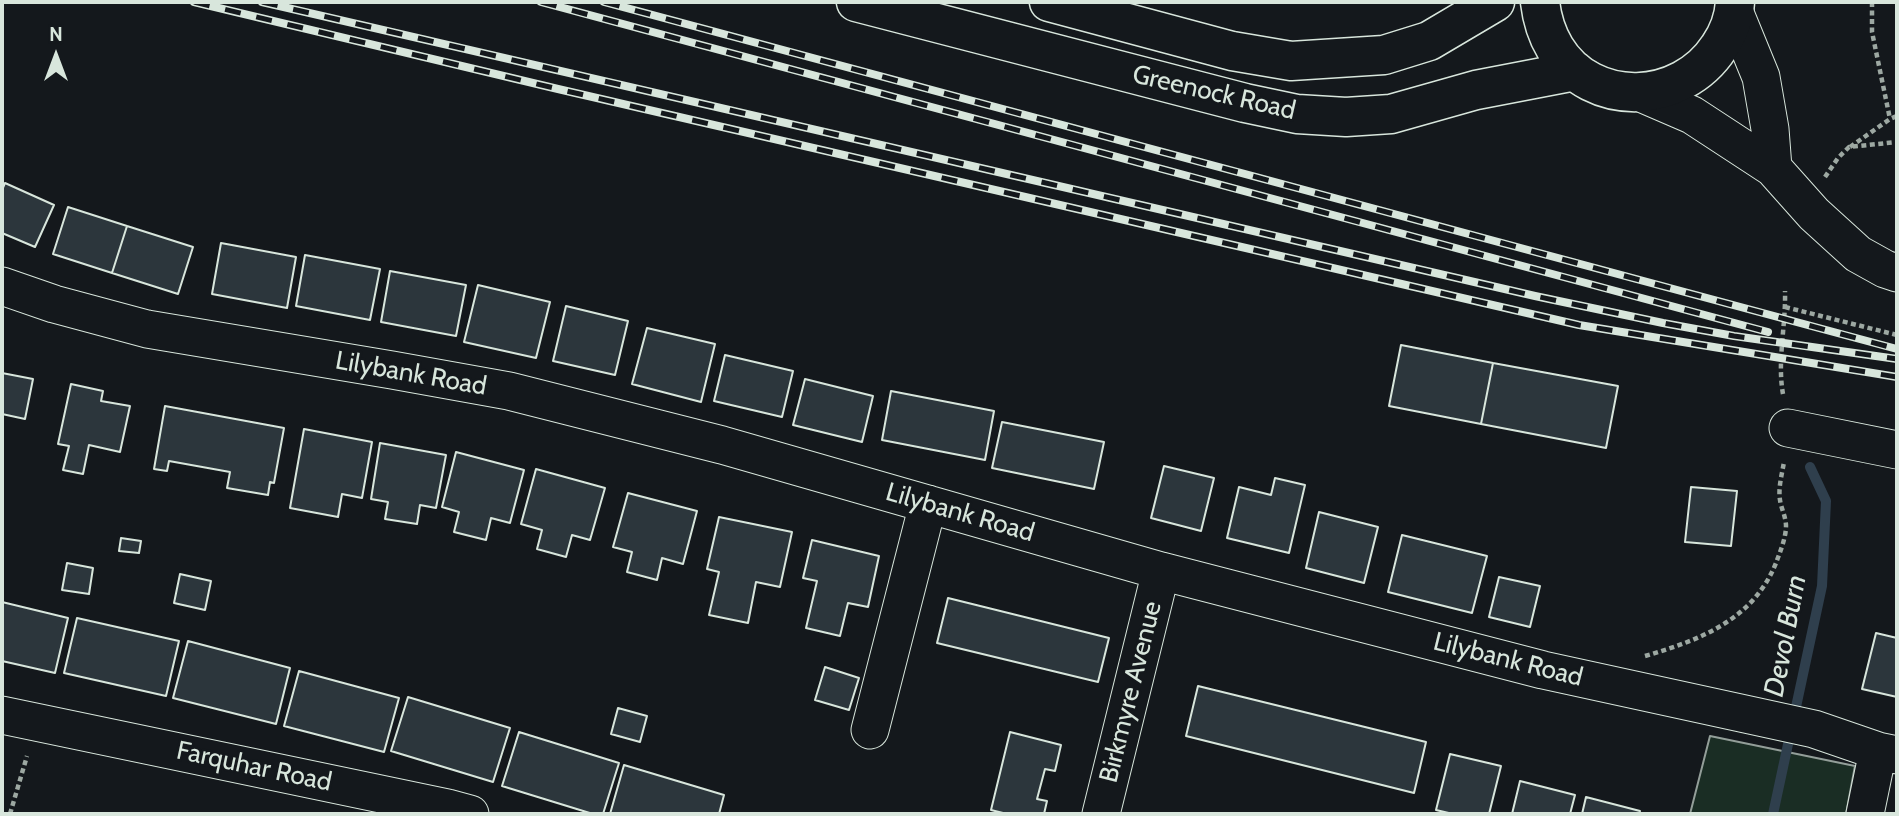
<!DOCTYPE html>
<html>
<head>
<meta charset="utf-8">
<style>
  body { margin:0 }
  #map { position:relative; width:1899px; height:816px; overflow:hidden; background:#14181c; font-family:Cabin,sans-serif }
  canvas { display:block }
  .frame { position:absolute; inset:0; border:4px solid #d8e6dc; pointer-events:none }
  .north { position:absolute; left:21px; top:21px; width:70px; height:70px; -webkit-text-stroke:5px #14181c; paint-order:stroke; rotate:0deg; font-size:19px; font-weight:700; line-height:28px; text-align:center; color:#d8e6dc }
  .north::after { content:''; display:block; margin:auto; width:24px; height:32px; background:#d8e6dc; clip-path:polygon(50% 0,100% 100%,50% 72%,0 100%) }
</style>
</head>
<body>
<div id="map">
<canvas width="1899" height="816"></canvas>
<div class="frame"></div>
<div class="north">N</div>
</div>
<script>
const c = document.querySelector('canvas').getContext('2d');
c.lineJoin = 'round';
function fillPath(path, color) { c.fillStyle = color; c.fill(path, 'evenodd'); }
function strokePath(path, color, width, dash) { c.strokeStyle = color; c.lineWidth = width; c.lineCap = dash ? 'butt' : 'round'; c.setLineDash(dash || []); c.stroke(path); }
function drawText(font, color, halo, rows, align = 'center') {
  c.font = font + ' Cabin,sans-serif'; c.lineWidth = 5; c.setLineDash([]); c.textBaseline = 'middle'; c.strokeStyle = halo; c.fillStyle = color; for (const [text, x, y, turn = 0] of rows) {
    c.save(); c.translate(x, y); c.rotate((+turn || 0) * Math.PI / 180); c.textAlign = isNaN(turn) ? turn : align; if (halo) c.strokeText(text, 0, 0); c.fillText(text, 0, 0); c.restore();
  }
}
const green = new Path2D(`
  M 1710,736 L 1855,766 L 1846,814 L 1690,814 Z`);
const stream = new Path2D(`
  M 1773,814 L 1822,586 L 1826,501 L 1810,467`);
const building = new Path2D(`
  M 5,183 L 54,205 L 35,247 L 2,233 L 2,190 Z
  M 68,207 L 127,226 L 112,273 L 53,254 Z
  M 127,226 L 193,247 L 178,294 L 112,273 Z
  M 221,243 L 296,257 L 287,308 L 212,294 Z
  M 305,255 L 380,269 L 370,320 L 296,306 Z
  M 390,271 L 466,285 L 456,336 L 381,322 Z
  M 478,285 L 550,302 L 536,358 L 464,342 Z
  M 566,306 L 628,321 L 615,375 L 553,361 Z
  M 647,328 L 715,344 L 701,402 L 632,384 Z
  M 1401,345 L 1493,363 L 1481,424 L 1389,406 Z
  M 725,355 L 793,371 L 782,417 L 714,401 Z
  M 1493,363 L 1618,386 L 1606,448 L 1481,424 Z
  M 2,373 L 33,379 L 25,419 L 2,414 Z
  M 805,379 L 873,396 L 862,442 L 793,425 Z
  M 71,384 L 103,391 L 101,401 L 130,406 L 120,452 L 89,445 L 83,474 L 63,470 L 69,446 L 58,444 Z
  M 891,391 L 994,411 L 985,460 L 882,440 Z
  M 165,406 L 284,428 L 274,483 L 270,482 L 268,495 L 227,488 L 230,472 L 169,461 L 167,471 L 154,469 Z
  M 1002,422 L 1104,442 L 1094,489 L 992,468 Z
  M 304,429 L 372,442 L 362,498 L 342,494 L 338,517 L 290,508 Z
  M 380,443 L 446,455 L 436,508 L 420,505 L 417,524 L 385,519 L 388,502 L 371,499 Z
  M 456,452 L 524,470 L 510,523 L 491,518 L 486,540 L 454,532 L 459,512 L 442,507 Z
  M 1164,466 L 1214,478 L 1201,531 L 1151,518 Z
  M 536,469 L 605,488 L 590,540 L 572,535 L 566,557 L 537,549 L 542,530 L 521,524 Z
  M 1275,478 L 1305,485 L 1289,553 L 1227,538 L 1239,487 L 1271,495 Z
  M 1691,487 L 1737,491 L 1731,546 L 1685,542 Z
  M 628,493 L 697,511 L 683,564 L 662,558 L 657,580 L 627,572 L 632,552 L 613,547 Z
  M 1319,512 L 1378,527 L 1364,583 L 1306,568 Z
  M 719,517 L 792,532 L 780,587 L 756,582 L 748,623 L 709,615 L 719,572 L 707,569 Z
  M 1402,535 L 1487,556 L 1472,613 L 1388,592 Z
  M 121,538 L 141,541 L 139,553 L 119,551 Z
  M 812,540 L 879,556 L 868,607 L 848,603 L 840,636 L 806,628 L 817,581 L 803,578 Z
  M 67,563 L 93,568 L 89,594 L 62,590 Z
  M 180,574 L 211,581 L 205,610 L 174,603 Z
  M 1499,577 L 1540,586 L 1530,627 L 1489,617 Z
  M 948,598 L 1109,638 L 1098,682 L 937,643 Z
  M 2,602 L 68,618 L 55,673 L 2,661 Z
  M 77,618 L 179,641 L 166,696 L 64,673 Z
  M 1876,633 L 1897,638 L 1897,697 L 1862,689 Z
  M 188,641 L 290,668 L 276,724 L 173,698 Z
  M 825,667 L 859,678 L 849,710 L 815,700 Z
  M 299,671 L 399,698 L 384,752 L 284,726 Z
  M 1198,686 L 1426,742 L 1414,793 L 1186,736 Z
  M 408,697 L 510,728 L 493,782 L 391,751 Z
  M 618,708 L 647,716 L 640,742 L 611,734 Z
  M 519,732 L 619,763 L 603,814 L 593,814 L 502,786 Z
  M 1010,732 L 1061,745 L 1055,771 L 1045,769 L 1037,799 L 1047,801 L 1044,814 L 1007,814 L 991,810 Z
  M 1450,754 L 1501,766 L 1489,814 L 1453,814 L 1436,810 Z
  M 624,765 L 724,795 L 719,814 L 610,814 Z
  M 1520,781 L 1575,795 L 1570,814 L 1512,814 Z
  M 1586,797 L 1640,811 L 1639,814 L 1582,814 Z`);
const path = new Path2D(`
  M 1872,2 L 1872,32 L 1890,119
  M 1850,147 L 1890,119 L 1897,116
  M 1825,177 L 1838,158 L 1849,147 L 1897,142
  M 1785,307 L 1897,335
  M 1783,394 C 1777,361 1786,325 1785,291
  M 1645,656 C 1700,640 1753,620 1776,563 C 1780,552 1786,538 1786,526 C 1786,517 1781,508 1780,500 C 1778,488 1782,474 1784,462
  M 10,814 L 27,756`);
const minor = new Path2D(`
  M 1734,11 L 1761,77 L 1770,129 L 1773,168
  M 1641,93 L 1692,115 L 1773,168 L 1814,214 L 1858,254 L 1885,269 L 1897,273
  M 2,286 L 54,304 L 147,329 L 392,370 L 509,391 L 722,445 L 1161,571 L 1543,670 L 1814,729 L 1878,751 L 1897,755
  M 1788,428 L 1897,450
  M 2,715 L 448,808 L 470,814
  M 870,730 L 928,504
  M 1101,814 L 1161,571
  M 1865,814 L 1878,751`);
const highway = new Path2D(`
  M 856,2 L 1245,103 L 1297,114 L 1346,117 L 1391,114 L 1476,90 L 1575,71
  M 1049,2 L 1232,51 L 1291,61 L 1384,55 L 1429,41 L 1495,2
  M 1540,2 C 1542,19 1546,33 1555,48 C 1592,109 1681,105 1719,47 C 1728,34 1734,18 1735,2`);
const rail = new Path2D(`
  M 194,2 L 558,89 L 1579,325 L 1897,377
  M 262,2 L 1535,296 L 1663,323 L 1734,336 L 1897,359
  M 541,2 L 1768,332
  M 604,2 L 1897,349`);
const streetNames = [
  ["Greenock Road",1214,93,13],
  ["Lilybank Road",411,374,10],
  ["Lilybank Road",960,513,16],
  ["Lilybank Road",1508,660,14],
  ["Birkmyre Avenue",1131,692,-76],
  ["Farquhar Road",254,767,12]
];
const waterNames = [
  ["Devol Burn",1786,636,-79]
];
fillPath(green, '#1a2d24');
strokePath(green, '#939e99', 2);
strokePath(stream, '#2f3f4d', 10);
fillPath(building, '#2c363c');
strokePath(building, '#d8e6dc', 2);
strokePath(minor, '#d8e6dc', 39);
strokePath(highway, '#d8e6dc', 41);
strokePath(path, '#9da8a2', 4.5, [5, 3.5]);
strokePath(minor, '#14181c', 37);
strokePath(highway, '#14181c', 38);
strokePath(rail, '#d8e6dc', 8);
strokePath(rail, '#14181c', 5, [16]);
drawText('26px', '#d8e6dc', '#14181c', streetNames);
drawText('italic 28px', '#d8e6dc', '#14181c', waterNames);
</script>
</body>
</html>
